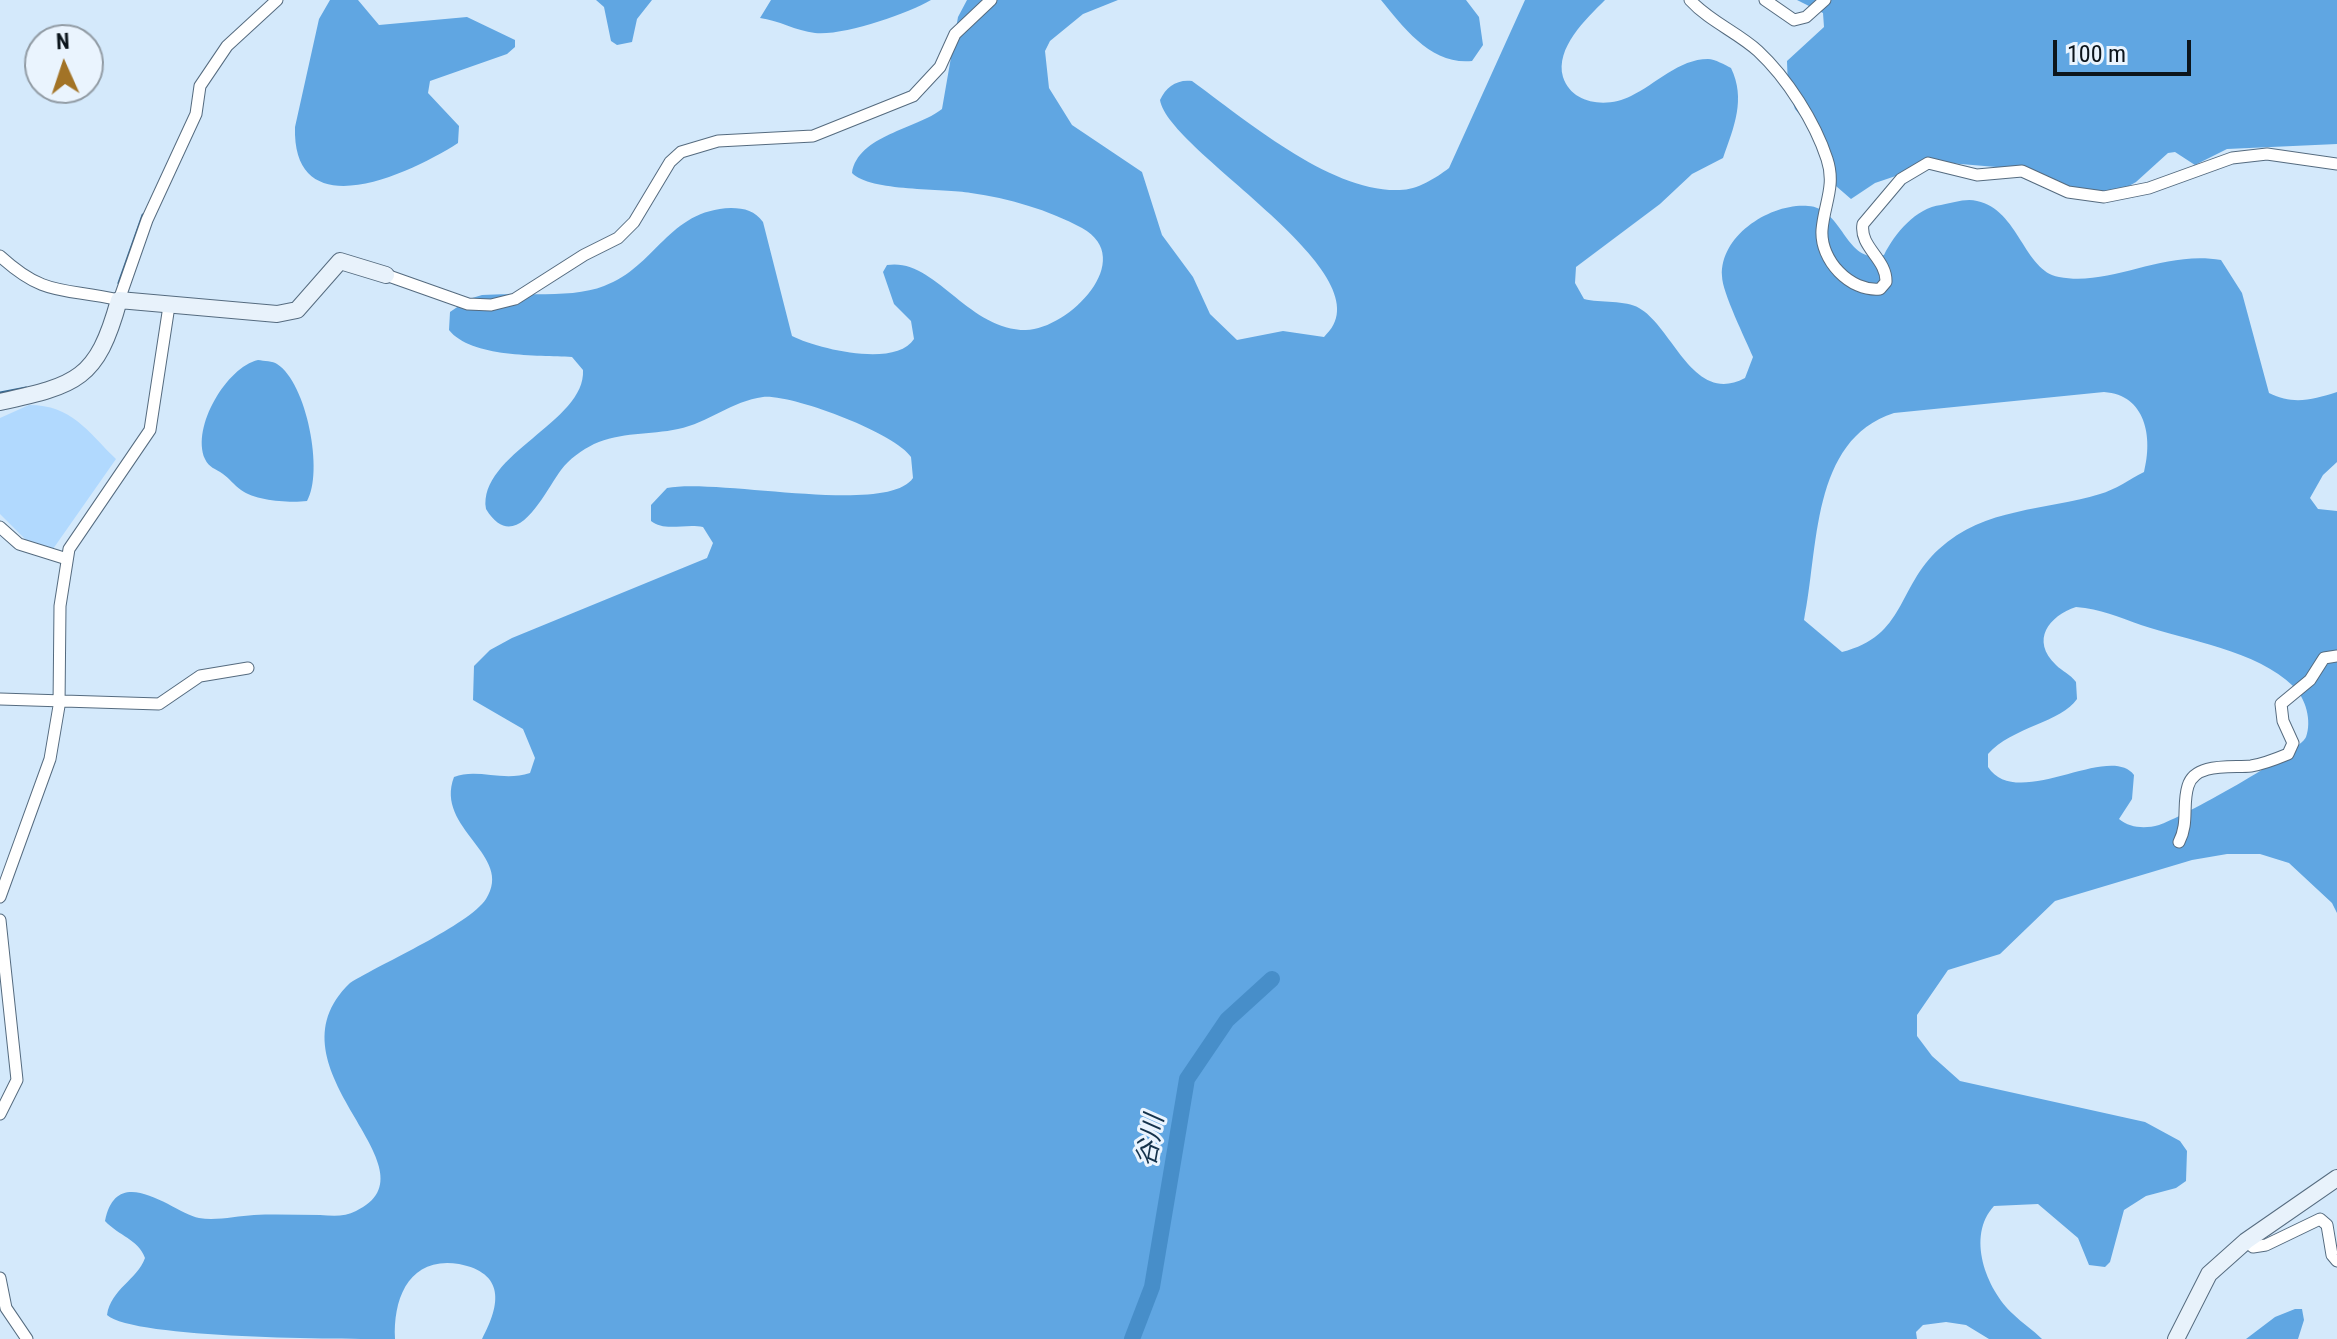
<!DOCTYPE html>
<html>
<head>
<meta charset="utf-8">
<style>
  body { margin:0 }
  #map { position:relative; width:2337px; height:1339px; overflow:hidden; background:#d4e9fb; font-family:"Roboto Condensed",sans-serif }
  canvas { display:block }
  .north { position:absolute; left:24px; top:24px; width:80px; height:80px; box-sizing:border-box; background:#eaf4fe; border:2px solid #919ba4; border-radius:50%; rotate:357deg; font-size:22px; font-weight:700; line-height:32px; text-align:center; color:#0c151c }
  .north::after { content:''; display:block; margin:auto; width:28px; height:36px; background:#a27326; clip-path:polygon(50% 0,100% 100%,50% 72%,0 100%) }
  .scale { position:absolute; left:2053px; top:40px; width:138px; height:36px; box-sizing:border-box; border:4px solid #0c151c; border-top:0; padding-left:10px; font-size:24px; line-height:28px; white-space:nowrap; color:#0c151c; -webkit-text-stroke:6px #eaf4fe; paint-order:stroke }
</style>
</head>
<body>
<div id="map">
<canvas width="2337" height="1339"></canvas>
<div class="north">N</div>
<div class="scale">100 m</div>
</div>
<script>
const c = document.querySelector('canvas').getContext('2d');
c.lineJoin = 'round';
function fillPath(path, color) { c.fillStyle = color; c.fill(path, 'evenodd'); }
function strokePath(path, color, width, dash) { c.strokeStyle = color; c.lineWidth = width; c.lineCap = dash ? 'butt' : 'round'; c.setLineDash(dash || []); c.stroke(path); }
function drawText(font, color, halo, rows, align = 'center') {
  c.font = font + ' "Roboto Condensed","Noto Sans JP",sans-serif'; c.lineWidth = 6; c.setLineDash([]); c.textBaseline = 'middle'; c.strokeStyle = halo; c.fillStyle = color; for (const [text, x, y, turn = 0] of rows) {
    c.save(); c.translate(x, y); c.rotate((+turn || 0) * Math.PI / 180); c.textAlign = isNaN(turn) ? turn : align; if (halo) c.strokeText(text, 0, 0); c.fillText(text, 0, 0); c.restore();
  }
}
const green = new Path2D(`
  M 29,405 C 72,405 87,431 116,459 L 53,549 L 26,540 L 0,514 L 0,418 Z`);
const forest = new Path2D(`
  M 330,0 L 358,0 L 379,25 L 467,17 L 515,40 L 515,47 L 507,54 L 430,81 L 428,93 L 459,126 L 458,143 C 410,174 292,229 295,127 L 319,19 Z
  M 596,0 L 652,0 L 637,19 L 632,42 L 617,45 L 611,41 L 604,7 Z
  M 771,0 L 931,0 C 907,14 843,36 815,33 C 796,31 778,20 760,18 Z
  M 967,0 L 1118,0 L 1083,14 L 1050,41 L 1045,51 L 1049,88 L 1072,125 L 1142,172 L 1162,235 L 1193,277 L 1210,314 L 1237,340 L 1283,331 L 1324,337 C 1394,276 1168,152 1160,100 C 1166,87 1177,79 1192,81 C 1246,120 1331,193 1400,190 C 1417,190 1436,178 1449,168 L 1525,0 L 1605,0 C 1586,19 1555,48 1563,77 C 1572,105 1608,108 1631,96 C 1656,84 1679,59 1708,59 C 1715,59 1725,65 1731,68 C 1746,99 1734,127 1723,158 L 1692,174 L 1660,204 L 1576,267 L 1575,283 L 1584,299 C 1600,303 1626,300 1639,308 C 1673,327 1693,406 1745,378 L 1753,357 C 1746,340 1722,292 1722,276 C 1720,235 1771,203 1808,206 C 1844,208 1845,266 1884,255 C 1895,233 1916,208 1941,205 C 1952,203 1966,198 1977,201 C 2019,210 2024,271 2059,277 C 2111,287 2162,250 2221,260 L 2242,293 L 2269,393 C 2293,405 2312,400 2337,392 L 2337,462 L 2323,475 L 2310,498 L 2318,509 L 2337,511 L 2337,913 L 2332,903 L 2289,863 L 2260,854 L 2227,854 L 2192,860 L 2055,901 L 2000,954 L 1948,970 L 1917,1015 L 1917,1036 L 1932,1056 L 1960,1081 L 2145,1122 L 2180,1141 L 2187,1151 L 2186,1181 L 2176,1188 L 2146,1196 L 2124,1210 L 2110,1262 L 2105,1267 L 2089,1265 L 2078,1238 L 2038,1204 L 1994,1206 C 1966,1236 1986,1289 2013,1314 C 2022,1323 2033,1330 2042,1339 L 1989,1339 L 1966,1325 L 1946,1322 L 1923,1325 L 1916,1332 L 1917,1339 L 482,1339 C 501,1304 505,1273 459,1264 C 410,1256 393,1297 395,1339 C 345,1339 134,1339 107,1315 C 111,1289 137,1280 145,1258 C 138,1239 119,1236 105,1221 C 117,1160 174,1213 199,1218 C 216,1221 237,1216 254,1215 C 276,1214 298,1215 320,1215 C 333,1216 345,1217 356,1211 C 445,1169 260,1069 350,983 C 382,963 469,925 486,899 C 515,855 434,829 454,777 C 477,768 503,782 530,773 L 535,758 L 523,729 L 473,700 L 474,666 L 490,650 L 512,638 L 707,558 L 713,543 L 703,527 C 686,523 664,532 651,521 L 651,505 L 667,488 C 719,478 887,516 913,478 L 911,457 C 895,433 792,394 763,397 C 732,401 708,423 678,429 C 650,435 620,432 594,444 C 582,450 569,459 561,470 C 545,491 516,558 486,509 C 478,454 586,422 583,370 L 572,357 C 538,355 471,358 449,330 L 450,312 L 469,299 L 482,295 C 518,292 572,299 604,286 C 656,267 668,210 731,208 C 745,208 755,211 763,222 L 792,336 C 818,349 896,368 914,339 L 911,321 L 894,304 L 883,272 L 887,265 C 935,257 967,330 1026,330 C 1069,329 1138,259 1082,228 C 1049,210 1008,198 971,193 C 944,188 870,192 852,173 C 858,135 917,129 942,109 L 958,17 ZM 2104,392 C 2146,395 2153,437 2144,472 C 2130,479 2115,490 2100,494 C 2045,511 1985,507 1939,549 C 1897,587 1906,636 1842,652 L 1804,620 C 1819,550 1810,440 1894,413 ZM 2076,607 C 2101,609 2118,617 2141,625 C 2186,640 2258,651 2293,686 C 2306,698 2312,721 2306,737 C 2300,752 2179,819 2159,825 C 2145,829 2130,828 2119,819 L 2132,799 L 2134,775 C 2109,742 2017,812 1988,767 L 1988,754 C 2012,727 2062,722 2077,699 L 2076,682 C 2070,674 2062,671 2056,665 C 2030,640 2049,616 2076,607 Z
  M 1381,0 L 1466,0 L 1479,17 L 1483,45 L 1472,61 C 1431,65 1404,28 1381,0 Z
  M 1797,0 L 2337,0 L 2337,144 L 2227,149 L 2195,165 L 2175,152 L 2168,153 L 2136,182 L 2117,193 L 2053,187 L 2020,169 L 1937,162 L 1875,183 L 1851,199 L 1829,180 L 1815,133 L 1795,109 L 1788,89 L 1787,61 L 1824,27 L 1823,13 Z
  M 258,360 C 264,361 273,361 277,364 C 307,383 324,473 307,501 C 289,503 256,501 241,490 C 234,485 229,478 223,474 C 215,468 209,468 205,459 C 191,427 227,367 258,360 Z
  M 2295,1309 L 2302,1309 L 2304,1320 L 2298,1339 L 2246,1339 L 2275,1317 Z`);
const stream = new Path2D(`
  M 119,283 L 143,215
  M 0,393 L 26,388`);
const river = new Path2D(`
  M 1132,1339 L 1152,1287 L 1187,1079 L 1227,1020 L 1272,979`);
const street = new Path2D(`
  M 1690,0 C 1709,21 1737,32 1758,51 C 1787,78 1815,122 1827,159 C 1836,186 1824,204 1822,230 C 1820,260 1850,292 1880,289 L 1886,282 C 1887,259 1859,247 1863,224 L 1901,179 L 1928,163 L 1977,175 L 2022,171 L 2068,192 L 2104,197 L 2149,188 L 2232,158 L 2267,154 L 2337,164
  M 1765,0 L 1794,20 L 1806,17 L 1825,0
  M 0,256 C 46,298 63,287 119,300 L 147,220 L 196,114 L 200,86 L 227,46 L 277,0
  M 386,275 L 468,304 L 491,305 L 515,299 L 584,255 L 618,238 L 634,222 L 670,162 L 681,152 L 718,141 L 813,136 L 913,96 L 940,67 L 955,34 L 991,0
  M 0,527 L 19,544 L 67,559
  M 0,699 L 159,704 L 200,676 L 248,668
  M 2179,842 C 2189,823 2182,805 2188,786 C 2195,762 2232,768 2251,766 C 2264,764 2276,759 2288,754 L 2293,743 L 2283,721 L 2281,704 L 2310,680 L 2324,658 L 2337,656
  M 0,897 L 50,759 L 59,706 L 60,606 L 69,549 L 150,430 L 169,306
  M 0,920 L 17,1080 L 0,1114
  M 2246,1241 L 2253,1247 L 2266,1245 L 2320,1219 L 2327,1225 L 2332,1255 L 2337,1261
  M 0,1278 L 6,1308 L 27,1339`);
const secondary = new Path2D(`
  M 0,402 C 77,385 97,380 119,300 L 277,314 L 297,310 L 340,261 L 386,275
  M 2176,1339 L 2209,1274 L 2246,1241 L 2337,1178`);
const waterNames = [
  ["谷川",1152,1141,-80]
];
fillPath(green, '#b1d9fe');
fillPath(forest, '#60a6e2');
strokePath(stream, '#356a95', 3);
strokePath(river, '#478ec9', 16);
strokePath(street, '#556b7f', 13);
strokePath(secondary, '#556b7f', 18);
strokePath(street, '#fff', 11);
strokePath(secondary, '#e8f2fb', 16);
drawText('italic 26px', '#14324b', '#eaf4fe', waterNames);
</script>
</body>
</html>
